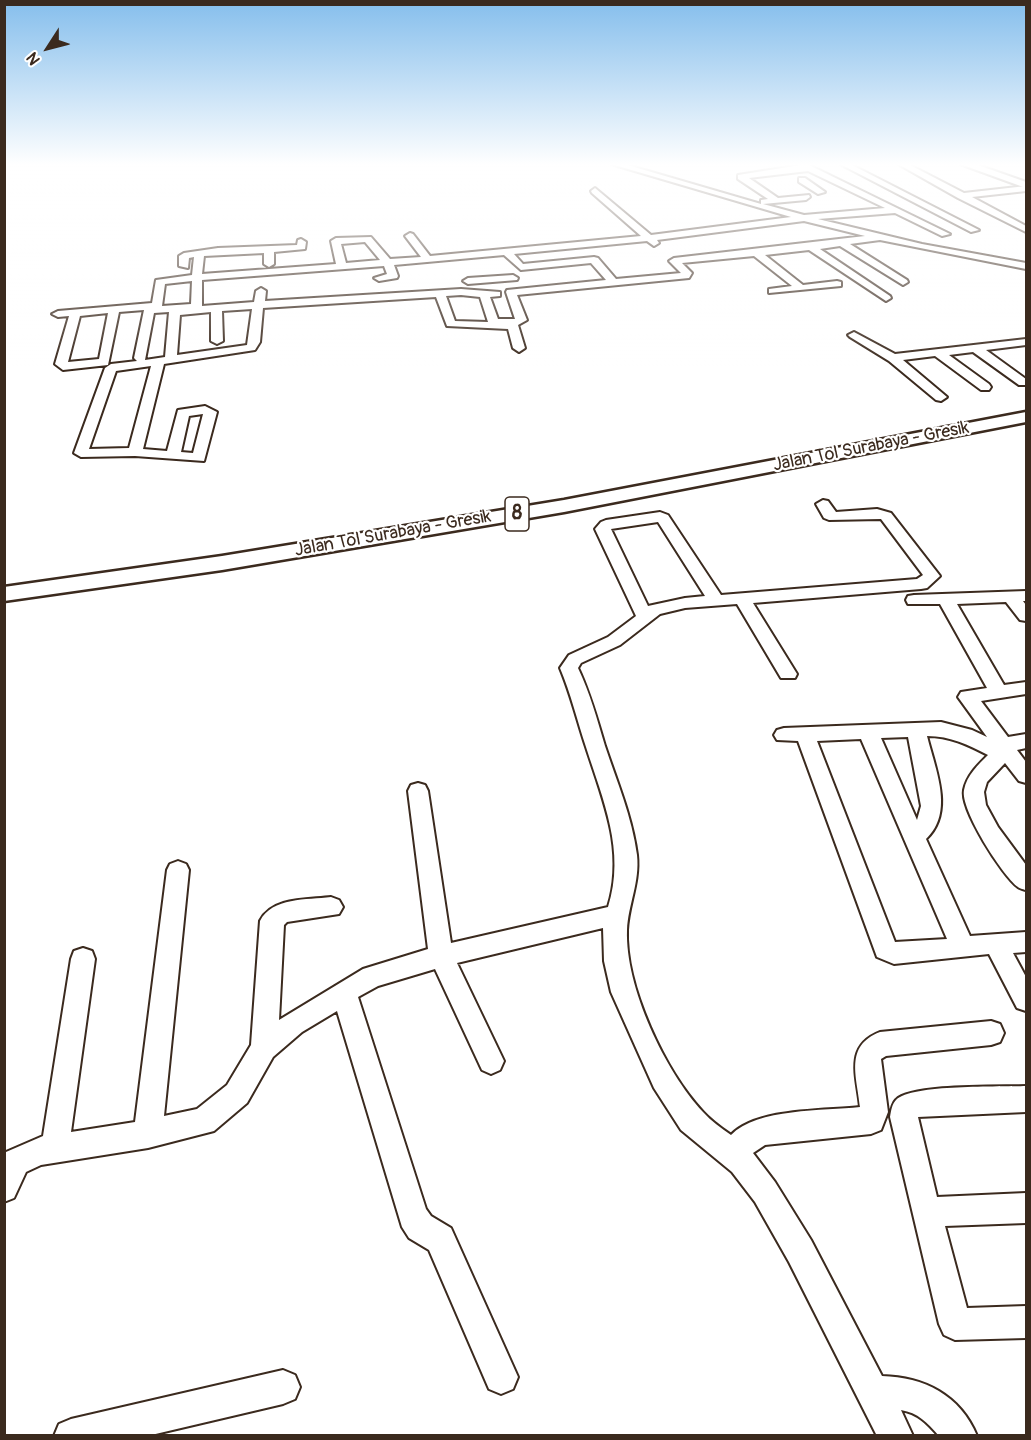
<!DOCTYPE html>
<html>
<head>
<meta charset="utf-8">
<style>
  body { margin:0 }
  #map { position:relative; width:1031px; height:1440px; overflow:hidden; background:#fff; font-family:Pangolin,sans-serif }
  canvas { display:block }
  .frame { position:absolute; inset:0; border:6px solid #3b2a1e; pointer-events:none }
  .north { position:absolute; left:18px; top:18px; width:60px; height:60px; -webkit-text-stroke:4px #fff; paint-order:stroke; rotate:234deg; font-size:16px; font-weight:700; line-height:24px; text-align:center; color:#3b2a1e }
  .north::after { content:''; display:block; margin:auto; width:21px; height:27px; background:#3b2a1e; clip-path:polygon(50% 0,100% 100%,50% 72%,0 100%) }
</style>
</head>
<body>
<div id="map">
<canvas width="1031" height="1440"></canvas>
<div class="frame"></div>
<div class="north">N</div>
</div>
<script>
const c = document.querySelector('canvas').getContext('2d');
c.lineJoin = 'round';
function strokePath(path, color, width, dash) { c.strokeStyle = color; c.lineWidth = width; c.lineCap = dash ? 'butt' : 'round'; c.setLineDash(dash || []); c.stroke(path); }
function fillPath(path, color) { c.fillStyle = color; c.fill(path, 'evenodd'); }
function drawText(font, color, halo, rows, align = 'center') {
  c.font = font + ' Pangolin,sans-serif'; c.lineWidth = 4.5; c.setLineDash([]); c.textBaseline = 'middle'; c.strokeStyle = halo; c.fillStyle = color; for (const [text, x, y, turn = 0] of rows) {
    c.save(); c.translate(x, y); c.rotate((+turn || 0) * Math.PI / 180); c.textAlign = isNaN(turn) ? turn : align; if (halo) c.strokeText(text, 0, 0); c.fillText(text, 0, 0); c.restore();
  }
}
const minor = new Path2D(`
  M 611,164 L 624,164 L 761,204 L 761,200 L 768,199 L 738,179 L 738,175 L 807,164 L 950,234 L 942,236 L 895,213 L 818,219 L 922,244 L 1026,263 L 1026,269 L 880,240 L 850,244 L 907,280 L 908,282 L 903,285 L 840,246 L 820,249 L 890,296 L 891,298 L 886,301 L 809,250 L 765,255 L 803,285 L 837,281 L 841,282 L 841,286 L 769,293 L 769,289 L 792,286 L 754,256 L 682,263 L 692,273 L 689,278 L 517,295 L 527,320 L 518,325 L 525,348 L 519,352 L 513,348 L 508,329 L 447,326 L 436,297 L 263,308 L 260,342 L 255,350 L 164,364 L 143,449 L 167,451 L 178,410 L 205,406 L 217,412 L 204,461 L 135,456 L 81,457 L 74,453 L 105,368 L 111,364 L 137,361 L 134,358 L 144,310 L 119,312 L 108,365 L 63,370 L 55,364 L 69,316 L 58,317 L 52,314 L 58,311 L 152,303 L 156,280 L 192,275 L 194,257 L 189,258 L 188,268 L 179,266 L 179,256 L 184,253 L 218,248 L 297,245 L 298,240 L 301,239 L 306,242 L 305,249 L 274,252 L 274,264 L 269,267 L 264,264 L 264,253 L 204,256 L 202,274 L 336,264 L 331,241 L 336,238 L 371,237 L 390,259 L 421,257 L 405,236 L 410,233 L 413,234 L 430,256 L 641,236 L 592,193 L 591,191 L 595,188 L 651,235 L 791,217 ZM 808,171 L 885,208 L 804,215 L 763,204 L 806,200 L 810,197 L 809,195 L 778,198 L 749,178 ZM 804,221 L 865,236 L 674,258 L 669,261 L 681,273 L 616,279 L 598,258 L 594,257 L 523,264 L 514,254 L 647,241 L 654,246 L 659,243 L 657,240 ZM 365,242 L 380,260 L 346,263 L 341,244 ZM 504,255 L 521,270 L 591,263 L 606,280 L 507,290 L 506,292 L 515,319 L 498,319 L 490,297 L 500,296 L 500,292 L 461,289 L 265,301 L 266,291 L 261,288 L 256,291 L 254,302 L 202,306 L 202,280 L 384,266 L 387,274 L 374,278 L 379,281 L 397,278 L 398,276 L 394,265 ZM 192,281 L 191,304 L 162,306 L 165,284 ZM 461,295 L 480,297 L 488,322 L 455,321 L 446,296 ZM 252,309 L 247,345 L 177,355 L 180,315 L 211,312 L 211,341 L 217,344 L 223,341 L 222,311 ZM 169,312 L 165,357 L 145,360 L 154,313 ZM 108,313 L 99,359 L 68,362 L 80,316 ZM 151,366 L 129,448 L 89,449 L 116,371 ZM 203,414 L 193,453 L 181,452 L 189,416 Z
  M 840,164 L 850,164 L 979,230 L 971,232 Z
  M 898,164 L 908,164 L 964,193 L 1026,186 L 1026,191 L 972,197 L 1026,226 L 1026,232 L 958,198 Z
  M 799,178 L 805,178 L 825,192 L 818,194 L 799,182 Z
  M 513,275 L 518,278 L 517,280 L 468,284 L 463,281 L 468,278 Z
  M 854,332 L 895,354 L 1026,339 L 1026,345 L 986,350 L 1026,379 L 1026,385 L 1019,385 L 973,352 L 949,355 L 989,384 L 991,387 L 989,390 L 981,390 L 935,356 L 903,360 L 947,397 L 941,401 L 936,400 L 889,361 L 850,337 L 848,335 Z
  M 823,500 L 828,501 L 836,512 L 877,509 L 891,513 L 940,576 L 927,588 L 921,589 L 753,603 L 797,674 L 795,678 L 781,678 L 737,604 L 685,608 L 660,614 L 620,645 L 581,663 L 578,668 C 590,693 597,719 605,746 C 617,782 632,817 637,855 C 640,882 628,905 627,930 C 625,987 665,1071 703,1112 C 711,1121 721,1128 731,1135 C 757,1108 824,1111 860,1107 C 857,1076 844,1046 880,1032 L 991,1021 L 1000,1024 L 1004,1033 L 1000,1042 L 991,1045 L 886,1056 L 881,1059 L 888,1112 L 881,1130 L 871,1134 L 765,1145 L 753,1153 L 775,1182 L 811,1240 L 882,1376 C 924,1377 960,1395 977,1436 L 939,1436 C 927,1422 918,1413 901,1410 L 913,1436 L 877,1436 L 789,1262 L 755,1202 L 732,1172 L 681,1130 L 654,1088 L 611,992 L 604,961 L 603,928 L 457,963 L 504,1061 L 500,1070 L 491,1074 L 482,1070 L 435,969 L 378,986 L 358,997 L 426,1209 L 431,1216 L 451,1228 L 518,1377 L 513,1389 L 501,1394 L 489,1389 L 429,1250 L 409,1238 L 402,1227 L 337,1011 L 302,1032 L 273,1057 L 247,1103 L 214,1131 L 148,1148 L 41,1165 L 26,1172 L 14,1198 L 4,1202 L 6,1152 L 43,1136 L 71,959 L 74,951 L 83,948 L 92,951 L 95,959 L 71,1132 L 135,1122 L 167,870 L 170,864 L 178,861 L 186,864 L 189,870 L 164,1116 L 197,1109 L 227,1085 L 251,1045 L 260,921 C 272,897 307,900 331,897 L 339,900 L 343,907 L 339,914 L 287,922 L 284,925 L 279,1020 L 363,969 L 428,949 L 408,791 L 411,785 L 418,783 L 425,785 L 428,791 L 451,943 L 608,907 C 626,851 603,800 586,747 C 577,720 571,694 560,668 L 569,655 L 608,637 L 636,616 L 595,529 L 601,522 L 606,520 L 660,512 L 668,515 L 721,595 L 917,579 L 923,575 L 881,519 L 829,520 L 824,518 L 816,504 ZM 658,522 L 705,596 L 685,598 L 648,606 L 611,529 Z
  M 1026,591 L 1026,601 L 1023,601 L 1026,605 L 1026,621 L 1020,620 L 1006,602 L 957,604 L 1004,685 L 1026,682 L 1026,694 L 981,701 L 1008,737 L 1026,734 L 1026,748 L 1017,750 L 1026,762 L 1026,783 L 1019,781 L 1005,763 L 987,782 L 984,792 L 986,805 L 998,827 L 1026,865 L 1026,890 C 1025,890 1019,888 1018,887 C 1002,875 960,809 964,790 C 967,775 978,765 988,755 C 968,745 951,736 927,736 C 935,769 955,812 926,839 L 970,936 L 1026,932 L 1026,952 L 1013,953 L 1026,977 L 1026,1011 L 1017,1008 L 989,954 L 894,964 L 877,957 L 798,741 L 777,740 L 774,735 L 777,730 L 784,728 L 941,722 L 972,730 L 987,737 L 958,697 L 961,692 L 987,688 L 940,604 L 908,604 L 906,600 L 908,596 L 914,595 ZM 908,737 L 921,806 L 917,820 L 881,738 ZM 861,739 L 947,939 L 895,942 L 817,741 Z
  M 1026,1086 L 1026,1112 L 918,1117 L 937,1197 L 1026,1193 L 1026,1223 L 945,1226 L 967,1308 L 1026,1306 L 1026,1338 L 955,1340 L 944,1335 L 939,1324 L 890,1117 C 891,1111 892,1104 896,1100 C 911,1084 1001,1087 1026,1086 Z
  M 283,1370 L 295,1375 L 300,1387 L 295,1399 L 283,1404 L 147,1436 L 54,1436 L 59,1424 L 71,1419 Z`);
const major = new Path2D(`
  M 960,164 L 975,164 L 1026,182 L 1026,188 Z`);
const highway = new Path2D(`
  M 1026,412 L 1026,422 L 564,512 L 222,570 L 4,601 L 4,587 L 222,556 L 564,500 Z`);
const farStreetnames = [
  ["Jalan Tol Surabaya - Gresik",871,447,-11],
  ["Jalan Tol Surabaya - Gresik",393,534,-10]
];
const shields = [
  [517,514,24]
];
const shieldNames = [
  ["8",517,514]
];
strokePath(minor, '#3b2a1e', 4);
strokePath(major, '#3b2a1e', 4);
strokePath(highway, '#3b2a1e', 5);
fillPath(minor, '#fff');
fillPath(major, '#fff');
fillPath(highway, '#fff');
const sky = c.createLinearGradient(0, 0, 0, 366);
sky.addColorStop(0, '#85beec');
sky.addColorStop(0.45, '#fff');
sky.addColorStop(1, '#ffffff00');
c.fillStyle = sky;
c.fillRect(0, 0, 1031, 366);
drawText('18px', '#3b2a1e', '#fff', farStreetnames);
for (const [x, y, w] of shields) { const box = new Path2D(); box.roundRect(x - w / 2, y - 17, w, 34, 4.5); c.fillStyle = '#fff'; c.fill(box); strokePath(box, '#3b2a1e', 1.5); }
drawText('bold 20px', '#3b2a1e', null, shieldNames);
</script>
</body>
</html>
